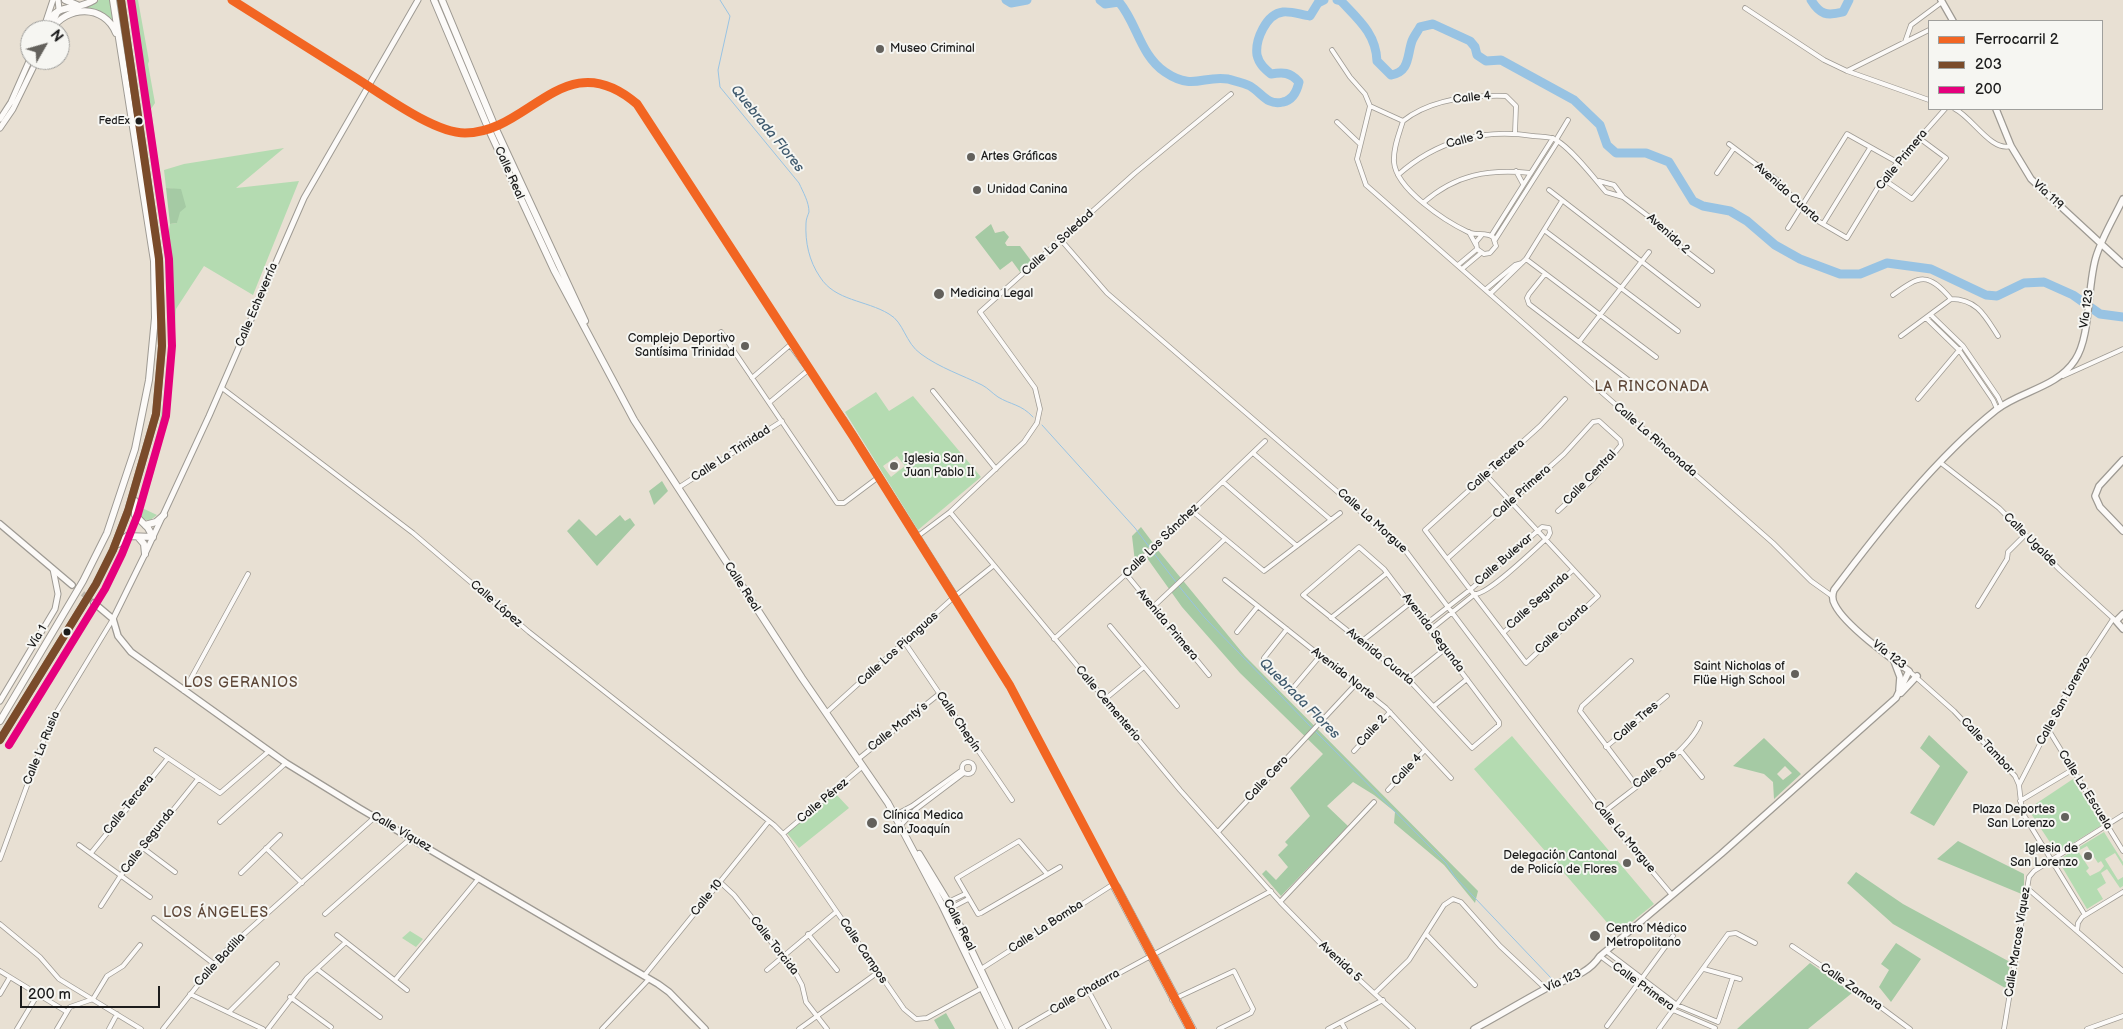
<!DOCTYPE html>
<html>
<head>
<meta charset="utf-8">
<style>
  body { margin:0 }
  #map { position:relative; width:2123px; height:1029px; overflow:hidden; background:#e8e0d3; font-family:"Balsamiq Sans",sans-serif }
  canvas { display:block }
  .legend { position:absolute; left:1928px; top:20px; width:175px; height:90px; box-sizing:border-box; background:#f6f6f2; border:1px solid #9f9f9c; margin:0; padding:6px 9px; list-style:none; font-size:15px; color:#1c1c1c }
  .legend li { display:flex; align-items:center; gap:10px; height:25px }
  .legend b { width:25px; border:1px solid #9f9f9c }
  .north { position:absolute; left:20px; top:20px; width:50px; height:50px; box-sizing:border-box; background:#f6f6f2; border:1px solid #9f9f9c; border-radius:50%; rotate:52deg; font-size:14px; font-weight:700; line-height:20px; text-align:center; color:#1c1c1c }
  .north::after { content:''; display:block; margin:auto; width:18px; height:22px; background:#63615c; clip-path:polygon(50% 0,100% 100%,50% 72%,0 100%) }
  .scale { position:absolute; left:20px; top:986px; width:140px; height:22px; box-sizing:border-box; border:2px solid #1c1c1c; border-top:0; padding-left:6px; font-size:15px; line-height:18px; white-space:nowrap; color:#1c1c1c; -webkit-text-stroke:4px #f6f6f2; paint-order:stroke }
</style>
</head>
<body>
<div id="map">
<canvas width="2123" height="1029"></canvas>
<ul class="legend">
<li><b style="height:6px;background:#f26522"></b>Ferrocarril 2</li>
<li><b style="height:6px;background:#7a4b2a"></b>203</li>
<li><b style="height:6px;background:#e5007d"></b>200</li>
</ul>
<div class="north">N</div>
<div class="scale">200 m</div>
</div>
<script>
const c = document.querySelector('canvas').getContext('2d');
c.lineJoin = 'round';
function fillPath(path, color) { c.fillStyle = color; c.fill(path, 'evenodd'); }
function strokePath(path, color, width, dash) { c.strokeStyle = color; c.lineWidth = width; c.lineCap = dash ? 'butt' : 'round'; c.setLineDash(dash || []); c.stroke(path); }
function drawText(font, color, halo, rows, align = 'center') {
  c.font = font + ' "Balsamiq Sans",sans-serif'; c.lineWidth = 4; c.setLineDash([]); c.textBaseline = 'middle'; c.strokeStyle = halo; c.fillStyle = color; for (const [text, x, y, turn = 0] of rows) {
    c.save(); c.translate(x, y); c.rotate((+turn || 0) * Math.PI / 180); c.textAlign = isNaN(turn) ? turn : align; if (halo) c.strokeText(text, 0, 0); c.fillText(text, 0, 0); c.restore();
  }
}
const green = new Path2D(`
  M 99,0 L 112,0 L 116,25 L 110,19 L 74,10 L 92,5 Z
  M 130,0 L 138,0 L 149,61 L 148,64 L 155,103 L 151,109 L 168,235 L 170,224 L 177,223 L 181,190 L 166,188 L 164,170 L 184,164 L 284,148 L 236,188 L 299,181 L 253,295 L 204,266 L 176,309 L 173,370 L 164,431 L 153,475 L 142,508 L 157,515 L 149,521 L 141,518 L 136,511 C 138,498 145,486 149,472 C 157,438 164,404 167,368 C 175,271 154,174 139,78 L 142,78 Z
  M 876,392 L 889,411 L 913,396 L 981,477 L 918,530 L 845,412 ZM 897,456 L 905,466 L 891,477 L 883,466 Z
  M 1512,736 L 1654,904 L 1617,934 L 1474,769 Z
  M 2073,779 L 2102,825 L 2057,853 L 2028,809 Z
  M 835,793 L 849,808 L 799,848 L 787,833 Z
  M 2104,832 L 2123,862 L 2123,866 L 2115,853 L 2105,859 L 2118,880 L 2123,877 L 2123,886 L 2120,888 L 2107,869 L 2101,873 L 2106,883 L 2097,889 L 2103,899 L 2087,909 L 2058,860 ZM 2087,846 L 2098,863 L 2101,861 L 2104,866 L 2100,871 L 2090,876 L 2086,871 L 2089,868 L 2078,851 Z
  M 410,931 L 423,939 L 416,947 L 402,938 Z`);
const forest = new Path2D(`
  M 166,188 L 181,189 L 186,207 L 180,212 L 177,223 L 170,224 Z
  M 991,224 L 995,233 L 1004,231 L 1009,237 L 1005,243 L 1007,246 L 1020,246 L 1032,262 L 1020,272 L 1012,261 L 1000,270 L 975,237 Z
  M 662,481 L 668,491 L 654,505 L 649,491 Z
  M 620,515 L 625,521 L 630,518 L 635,525 L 597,566 L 567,531 L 579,519 L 596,536 Z
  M 1141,527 L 1153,543 L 1135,562 L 1132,536 Z
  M 1157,549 L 1245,656 L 1478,891 L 1475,903 L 1444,865 L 1394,823 L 1395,812 L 1374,795 L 1353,782 L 1327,806 L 1348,826 L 1281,896 L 1262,874 L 1266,870 L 1276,880 L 1288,867 L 1278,855 L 1288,845 L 1285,842 L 1310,816 L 1290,788 L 1323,754 L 1240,673 L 1182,607 L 1147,558 Z
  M 1929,735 L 1968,772 L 1934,826 L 1910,813 L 1940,766 L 1920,748 Z
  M 1764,738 L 1801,774 L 1774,799 L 1773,782 L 1764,774 L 1733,766 ZM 1785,766 L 1792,773 L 1783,780 L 1777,774 Z
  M 1958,841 L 2024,874 L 2024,895 L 1937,859 Z
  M 1856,872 L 1903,904 L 2010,962 L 2007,989 L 1893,924 L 1847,883 Z
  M 1896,943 L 1921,959 L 1891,1002 L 1879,987 L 1889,970 L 1881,964 Z
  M 1810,963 L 1852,993 L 1808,1029 L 1737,1029 Z
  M 946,1013 L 955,1029 L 939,1029 L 934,1020 Z`);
const stream = new Path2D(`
  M 720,0 L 730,16 L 718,70 L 720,87 L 799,183 C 803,192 809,202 809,212 C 808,215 806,219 806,223 C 805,242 809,261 820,277 C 835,301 866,300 889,314 C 904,322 905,343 921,354 C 940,368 962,375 982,385 C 988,388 992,393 998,397 C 1011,405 1021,404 1033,417
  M 1042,425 L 1135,528 L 1150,548
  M 1152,551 L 1176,582
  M 1178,585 L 1205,618 L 1312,728
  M 1315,731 L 1446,863 L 1455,877 L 1551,978`);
const river = new Path2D(`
  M 1006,0 L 1011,3 L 1027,0
  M 1100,0 L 1105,4 L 1119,2 C 1137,23 1140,55 1165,72 C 1193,91 1203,75 1228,79 C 1235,81 1245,83 1250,86 C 1262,93 1267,106 1283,102 C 1293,100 1297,91 1299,82 C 1290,72 1283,72 1271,74 C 1265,69 1259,64 1257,55 C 1255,40 1266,14 1283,12 C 1291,11 1302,15 1310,16 L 1318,3 L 1324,0
  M 1337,0 L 1341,1 C 1359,20 1376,34 1377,61 L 1391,75 C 1410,72 1407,55 1412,41 C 1414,36 1418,31 1420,27 L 1433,24 L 1470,41 L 1475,47 L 1477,55 L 1486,61 L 1501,60 L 1574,100 L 1600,125 L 1607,145 L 1616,153 L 1646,153 L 1669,162 L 1693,201 L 1703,206 L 1730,211 L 1747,221 L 1775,245 L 1800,259 L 1840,274 L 1860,274 L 1887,263 L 1931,269 L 1986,295 L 1997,296 L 2024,283 L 2044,282 L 2073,295 L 2100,314 L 2123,317
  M 1811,0 C 1820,15 1827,16 1843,12 L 1849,0`);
const secondaryTunnel = new Path2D(`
  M 76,588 L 94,603`);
const minor = new Path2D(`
  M 1745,8 L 1824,60 L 1847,71 L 1929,100
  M 1905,42 L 1911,25 L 1942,2
  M 1332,50 L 1350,77 L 1365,94 L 1370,106 L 1357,159 L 1366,185 L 1773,543 L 1811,581 L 1832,596
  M 1847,71 L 1929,30
  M 1370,106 L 1403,121
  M 1955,109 C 1973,118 1991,152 2011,146
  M 1403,121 C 1399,134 1393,148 1394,162 C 1396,189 1445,221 1468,232 C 1476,236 1486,232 1493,237 L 1496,246 L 1490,253 L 1484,254 L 1477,249 L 1476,242 L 1481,236
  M 1403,121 C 1431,99 1471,95 1506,96 L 1516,106 L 1515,133
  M 1337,122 L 1360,144
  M 1556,140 L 1568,120
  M 1729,144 L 1777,180 L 1811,217 L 1847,238 L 1883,179 L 1945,109
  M 1516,171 L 1523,184
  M 1717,173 L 1734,148
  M 1398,175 C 1436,141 1483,128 1533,136 C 1540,137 1550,136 1556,140 C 1572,149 1594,178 1606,192 L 1623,197
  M 1883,179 L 1912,199 L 1946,158 L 1919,138
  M 1599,181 L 1614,185 L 1623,197 L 1656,222 L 1673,241 L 1712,271
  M 1549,190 L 1698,305
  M 1423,203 C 1456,174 1488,169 1531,173
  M 1823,224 L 1870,148
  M 1788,228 L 1847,134 L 1897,162
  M 1544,230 L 1678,331
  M 1469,232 L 1476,245
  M 1491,236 L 1553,138
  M 1061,240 L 1107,293 L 1405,550 L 1603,813 L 1672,895
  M 1495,240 L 1558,141
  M 1526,259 L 1656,357
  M 1458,265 L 1477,249
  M 1462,269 L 1481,253
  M 1545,274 L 1529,294 L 1527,298 L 1529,304 L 1631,382
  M 1486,289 L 1515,265 L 1522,263
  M 1490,294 L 1526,259 L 1562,201
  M 1893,295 C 1920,275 1928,272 1951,299
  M 1951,299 C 1977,299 1985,316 1998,336
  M 1931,315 L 1963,346 L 1998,397 L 2002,406
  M 1926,318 L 1959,350 L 1993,400 L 1997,409
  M 721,332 L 837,503 L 844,503 L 880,476
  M 1901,336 L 1951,299
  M 1579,342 L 1649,252
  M 2063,376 L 2123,349
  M 752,378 L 790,345 L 845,420 L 956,596
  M 222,388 L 413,533 L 529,632 L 774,825 L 783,834 L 904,1009 L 916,1019 L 927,1018 L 982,988
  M 933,391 L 996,469
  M 1918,399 L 1960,349
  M 770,402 L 807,371
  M 1253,453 L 1331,520
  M 1941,463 L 1999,508 L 2060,570 L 2116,621
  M 1486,475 L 1598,596 L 1526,663 L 1425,530 L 1540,426 L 1565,399
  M 1223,482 L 1297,546
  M 678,488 L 782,421
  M 1192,511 L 1264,571 L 1340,513
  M 950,512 L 1180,790 L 1280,902 L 1327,950 L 1413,1029
  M 918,536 L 950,512 L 1024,442 L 1037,423 L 1040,409 L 1035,388 L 980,312 L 1135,173 L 1231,94
  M 1359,547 L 1384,569 L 1499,722 L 1499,725 L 1472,748 L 1408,679 L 1303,595 Z
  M 1447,559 L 1564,454 L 1593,422 L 1599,421 L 1620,440 L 1621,445 L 1593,479 L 1558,511
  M 1126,574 L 1209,675
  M 1225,580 L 1386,708 L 1451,778
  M 1978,606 L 2007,559 L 2008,552 L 2025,535
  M 1153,607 L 1225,539
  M 1331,618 L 1387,573
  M 1426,624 L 1471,589 L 1542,527 L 1549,528 L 1550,533 L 1548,537 C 1536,548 1489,594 1475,594 L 1430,630
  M 1110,626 L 1177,706
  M 1237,632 L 1258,606
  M 1503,633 L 1573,570
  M 1054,639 L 1126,574 L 1265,441
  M 1361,642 L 1410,603
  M 905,643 L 1012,800
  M 1264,658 L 1287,629
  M 1631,661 L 1582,706 L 1580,711 L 1636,785
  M 1909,671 L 1954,711 L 2015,776 L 2019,785 L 2022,812 L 2085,915
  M 1408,679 L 1445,649
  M 1293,688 L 1320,656
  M 184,691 L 248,574
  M 1104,700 L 1144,667
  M 1434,706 L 1467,679
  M 826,713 L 954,597 L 993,566
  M 2048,729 L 2123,851
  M 1606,747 L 1667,696
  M 156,750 L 220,793 L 269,751
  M 1680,750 L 1702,777
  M 1354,751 L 1390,712
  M 857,760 L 939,694
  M962 768a6 6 0 1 1 12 0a6 6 0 1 1-12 0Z
  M 2019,785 L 2073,680 L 2113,619
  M 1388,790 L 1425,750
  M 2020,801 L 2072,770
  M 1603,813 C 1628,792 1690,751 1700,723
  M 895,815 L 912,806 L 962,770
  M 220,822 L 286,763
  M 900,826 L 915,810 L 964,773
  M 1218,832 L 1356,684
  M 783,834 L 862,767
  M 79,845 L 150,897
  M 143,848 L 175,872
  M 266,848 L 302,883
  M 91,853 L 168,758
  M 0,859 L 50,723 L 113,619
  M 241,873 L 280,835
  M 1047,874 L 1019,841 L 957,878 L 978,914 L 981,913 L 1060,867
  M 720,882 L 734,895 L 795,972 L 802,985 L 806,1002 L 827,1029
  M 1112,885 L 1118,886 L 1194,1029
  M 1112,885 L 1188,1029
  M 2027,888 L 2123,971
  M 948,902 L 965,894
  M 1280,902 L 1374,802
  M 101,906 L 121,875 L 198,779
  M 951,908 L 968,899
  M 325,914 L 411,838
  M 154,918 L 214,964
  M 0,924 L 40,957 L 59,979 L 141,1029
  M 2077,931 L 2078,923 L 2082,917 L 2123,892
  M 808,934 L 837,970
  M 1426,934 L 1475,985
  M 337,935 L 407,990
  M 1792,946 L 1863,994 L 1910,1029
  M 1606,951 L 1677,1005 L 1718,1022
  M 1600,956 L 1673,1010 L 1715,1028
  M 317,969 L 380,1017
  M 981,969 L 1112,885
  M 1704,969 L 1740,979
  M 767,970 L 836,912
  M 0,971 L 67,1012
  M 644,976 L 769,821
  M 395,980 L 479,878
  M 1088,990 L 1109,1029
  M 1375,993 L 1409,960 L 1444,905 L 1453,899 L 1461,902 L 1500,946 L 1546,989
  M 0,994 L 10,977
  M 190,994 L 263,1029
  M 290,997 L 331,1027
  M 1172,1000 L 1234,971 L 1253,1009 L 1251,1013 L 1219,1029
  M 229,1012 L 277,964
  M 1341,1022 L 1345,1029
  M 1718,1022 L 1733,977
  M 1607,1026 L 1673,936
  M 17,1029 L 38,994
  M 57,1029 L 70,1007 L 93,999 L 107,976 L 123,966 L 140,945
  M 109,1029 L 117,1014
  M 163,1029 L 224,952 L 375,817
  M 268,1029 L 307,978 L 346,942
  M 602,1029 L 649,979
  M 799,1029 L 877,973
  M 1021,1029 L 1088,990 L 1271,891
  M 1328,1029 L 1383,1000
  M 1659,1029 L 1728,934 L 1736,933 L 1755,943
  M 2004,1029 L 2029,877 L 2034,871 L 2123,815
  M 2087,1029 L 2123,1016`);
const tertiary = new Path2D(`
  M 51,27 L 59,9 L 58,0
  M 43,30 L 53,0
  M 0,119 L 11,102 L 30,59
  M 0,128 L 13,109 L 37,60
  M 113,619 L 145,554 L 209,416 L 304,198 L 418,0
  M 0,701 L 55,609 L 58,594 L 53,569`);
const secondary = new Path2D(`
  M 1941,0 L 1953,21
  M 1996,109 L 2011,146 L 2031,179 L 2123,264
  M 2123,460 L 2099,486 L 2095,496 L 2100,507 L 2123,531
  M 0,524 L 72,585
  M 94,603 L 113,619 L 118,636 L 131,652 L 286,763 L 359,808 L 658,984 L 669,992 L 705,1029
  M 2123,614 L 2116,621 L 2123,629
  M 1894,661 L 1900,677 L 1899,690
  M 1901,693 L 1917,676
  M 1474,1029 C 1498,1016 1521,1002 1545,989 C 1565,979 1587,976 1600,956 L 1721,854 L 1896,698 L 1909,671 C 1890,658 1845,625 1835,605 C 1832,600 1832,595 1834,590 C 1879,530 1937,457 1996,410 C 2020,391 2057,388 2075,360 C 2091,337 2087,286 2096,257 C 2102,237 2114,218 2123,199`);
const primary = new Path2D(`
  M 434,0 L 489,130 L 554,270 L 634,420 L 802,678 L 888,803 L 942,905 L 1002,1029
  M 442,0 L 495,127 L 585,321
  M 919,854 L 950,905 L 1009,1029`);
const trunk = new Path2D(`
  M 65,0 L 77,5
  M 45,24 C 62,0 73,13 94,0
  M 51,30 C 67,5 104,4 116,33
  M 145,525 L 156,522 L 164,515
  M 138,537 L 144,544 L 145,554
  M 118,544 L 127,536 L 153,537 L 148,528 L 135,515 L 135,501
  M 0,721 L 83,581 L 107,533 L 135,449 L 149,380 L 155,318 L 154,261 L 113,0
  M 0,740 L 96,584 L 113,550 L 128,511 L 156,414 L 162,346 L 159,259 L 121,0`);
const bus1 = new Path2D(`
  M 0,740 L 96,584 L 113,550 L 128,511 L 156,414 L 162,346 L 159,259 L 121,0`);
const bus2 = new Path2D(`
  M 9,745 L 105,589 L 122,554 L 138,514 L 166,416 L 172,346 L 169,259 L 131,0`);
const rail1 = new Path2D(`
  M 232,0 C 272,25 311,50 351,75 C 379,92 433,133 465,133 C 530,133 565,42 637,104 L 853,436 L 1010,686 L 1191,1029`);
const markers = [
  [880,49,5,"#63615c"],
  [139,121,4.5,"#1c1c1c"],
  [971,157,5,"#63615c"],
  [977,190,5,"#63615c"],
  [939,294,6,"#63615c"],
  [745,346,5,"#63615c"],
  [894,466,5,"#63615c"],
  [67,632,4.5,"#1c1c1c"],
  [1795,674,5,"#63615c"],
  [2065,817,5,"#63615c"],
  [872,823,6,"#63615c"],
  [2088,856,5,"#63615c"],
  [1627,863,5,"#63615c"],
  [1595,936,6,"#63615c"]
];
const busNames = [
  ["FedEx",130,121]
];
const poiNames = [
  ["Museo Criminal",890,49],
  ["Artes Gráficas",981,157],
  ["Unidad Canina",987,190],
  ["Medicina Legal",950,294],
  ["Complejo Deportivo",735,339,"right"],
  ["Santísima Trinidad",735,353,"right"],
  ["Iglesia San",904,459],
  ["Juan Pablo II",904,473],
  ["Saint Nicholas of",1785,667,"right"],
  ["Flüe High School",1785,681,"right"],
  ["Plaza Deportes",2055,810,"right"],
  ["San Lorenzo",2055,824,"right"],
  ["Clínica Medica",883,816],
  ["San Joaquín",883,830],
  ["Iglesia de",2078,849,"right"],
  ["San Lorenzo",2078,863,"right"],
  ["Delegación Cantonal",1617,856,"right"],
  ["de Policía de Flores",1617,870,"right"],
  ["Centro Médico",1606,929],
  ["Metropolitano",1606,943]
];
const streetNames = [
  ["Calle 4",1472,98,-6],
  ["Calle 3",1465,140,-15],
  ["Calle Primera",1902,160,-51],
  ["Calle Real",509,173,66],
  ["Avenida Cuarta",1787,193,42],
  ["Vía 119",2048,195,43],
  ["Avenida 2",1668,234,42],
  ["Calle La Soledad",1058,243,-42],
  ["Calle Echeverría",257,305,-67],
  ["Vía 123",2087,309,-82],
  ["Calle La Rinconada",1655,440,41],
  ["Calle La Trinidad",731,454,-33],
  ["Calle Tercera",1496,466,-42],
  ["Calle Central",1590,478,-46],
  ["Calle Primera",1522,492,-42],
  ["Calle La Morgue",1372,521,42],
  ["Calle Ugalde",2030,540,45],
  ["Calle Los Sánchez",1161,541,-44],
  ["Calle Bulevar",1504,560,-41],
  ["Calle Real",742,587,57],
  ["Calle Segunda",1538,601,-42],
  ["Calle López",496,604,41],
  ["Avenida Primera",1167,625,50],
  ["Calle Cuarta",1562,629,-43],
  ["Avenida Segunda",1433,633,53],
  ["Vía 1",38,637,-60],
  ["Calle Los Pianguas",898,649,-42],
  ["Vía 123",1889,655,38],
  ["Avenida Cuarta",1380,657,39],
  ["Avenida Norte",1343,674,38],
  ["Calle San Lorenzo",2064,701,-61],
  ["Calle Cementerio",1108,704,50],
  ["Calle Chepín",958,722,56],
  ["Calle Tres",1636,722,-41],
  ["Calle Monty´s",898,727,-38],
  ["Calle 2",1372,731,-47],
  ["Calle Tambor",1987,746,47],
  ["Calle La Rusia",42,748,-68],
  ["Calle 4",1407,770,-47],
  ["Calle Dos",1655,770,-39],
  ["Calle Cero",1267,779,-47],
  ["Calle La Escuela",2085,790,58],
  ["Calle Pérez",823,801,-40],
  ["Calle Tercera",129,805,-51],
  ["Calle Víquez",401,832,30],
  ["Calle La Morgue",1624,837,50],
  ["Calle Segunda",148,841,-52],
  ["Calle 10",707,898,-51],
  ["Calle Real",959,925,63],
  ["Calle La Bomba",1046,927,-33],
  ["Calle Marcos Víquez",2018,942,-81],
  ["Calle Torcida",774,946,52],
  ["Calle Campos",863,951,56],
  ["Calle Badilla",220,960,-47],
  ["Avenida 5",1340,962,43],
  ["Vía 123",1563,981,-25],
  ["Calle Primera",1643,987,36],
  ["Calle Zamora",1851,987,35],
  ["Calle Chatarra",1085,992,-30]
];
const waterNames = [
  ["Quebrada Flores",767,129,51],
  ["Quebrada Flores",1299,699,45]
];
const neighbourhoodNames = [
  ["LA RINCONADA",1652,387],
  ["LOS GERANIOS",241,683],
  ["LOS ÁNGELES",216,913]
];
fillPath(green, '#b4dbb1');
fillPath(forest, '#a5caa4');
strokePath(stream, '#98c3e3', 1);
strokePath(river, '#98c3e3', 9);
strokePath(secondaryTunnel, '#bfb9ae', 5.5, [5.5, 3]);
strokePath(minor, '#9e9a93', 5.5);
strokePath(tertiary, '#9e9a93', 7);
strokePath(secondary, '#9e9a93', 8);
strokePath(primary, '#9e9a93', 8);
strokePath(trunk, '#9e9a93', 8);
strokePath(minor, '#fcfaf8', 4);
strokePath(tertiary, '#fcfaf8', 5);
strokePath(secondary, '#fcfaf8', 5.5);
strokePath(primary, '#fcfaf8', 6);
strokePath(trunk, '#fcfaf8', 6);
strokePath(bus1, '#7a4b2a', 8);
strokePath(bus2, '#e5007d', 8);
strokePath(rail1, '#f26522', 9);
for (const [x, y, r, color] of markers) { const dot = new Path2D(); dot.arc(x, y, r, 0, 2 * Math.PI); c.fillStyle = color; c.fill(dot); strokePath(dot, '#f6f6f2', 2); }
drawText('11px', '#1c1c1c', '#f6f6f2', busNames, 'right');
drawText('12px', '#1c1c1c', '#f6f6f2', poiNames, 'left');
drawText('12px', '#1c1c1c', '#f6f6f2', streetNames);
drawText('italic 14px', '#405a6e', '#f6f6f2', waterNames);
c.letterSpacing = '1px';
drawText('14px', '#5e4738', '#f6f6f2', neighbourhoodNames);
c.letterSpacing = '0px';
</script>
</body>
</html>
